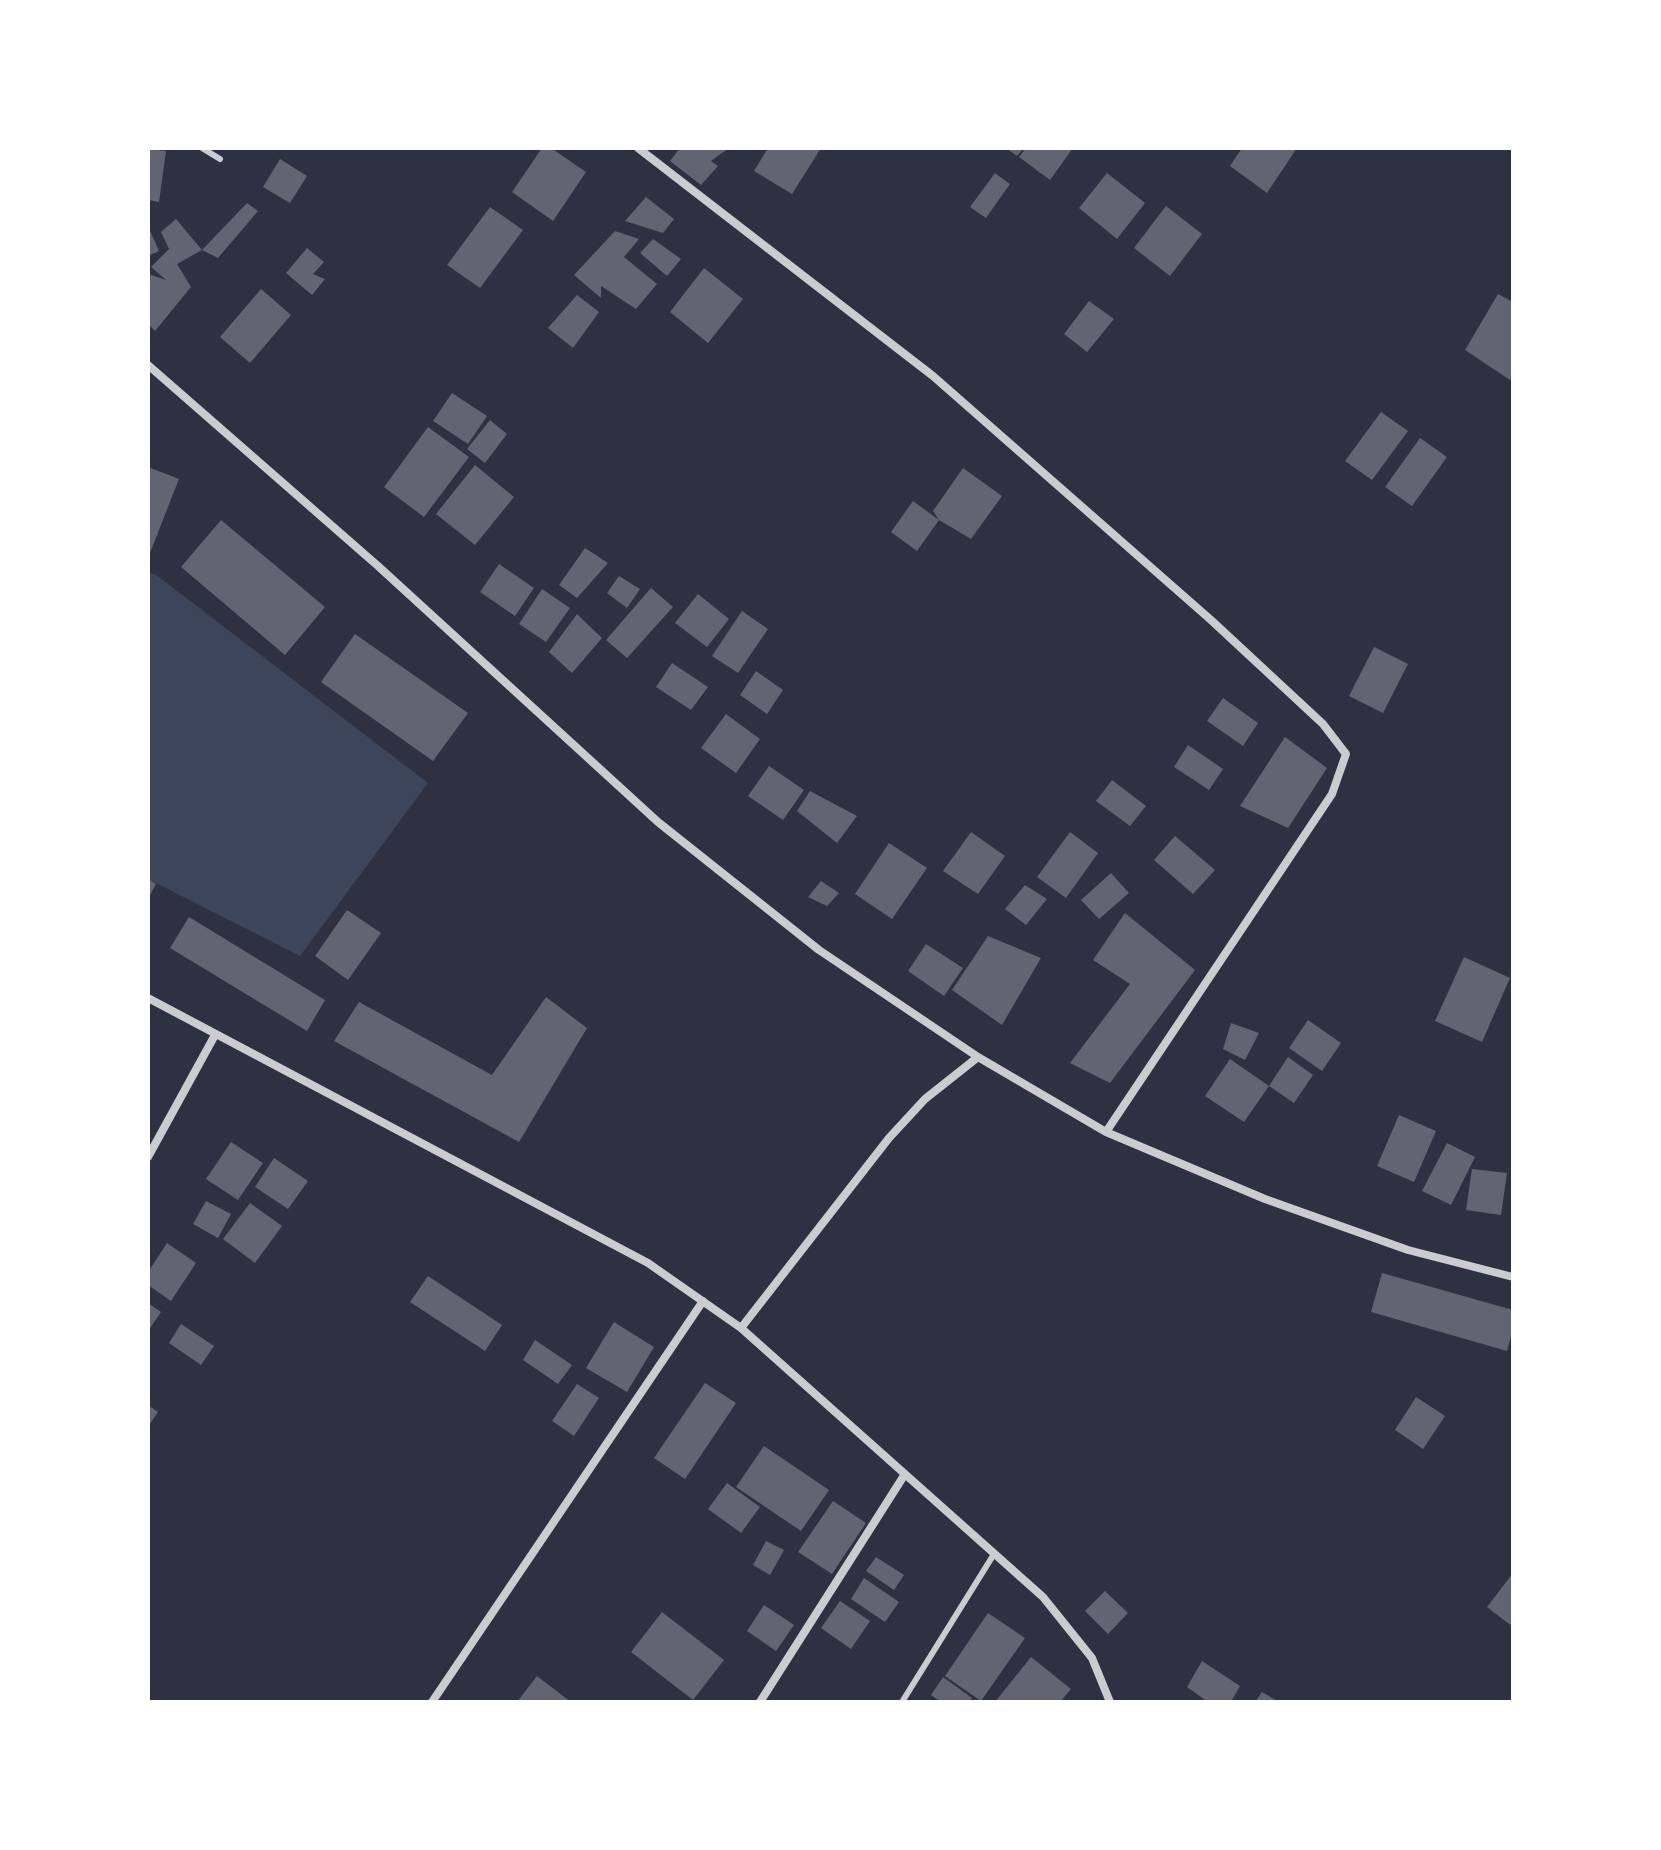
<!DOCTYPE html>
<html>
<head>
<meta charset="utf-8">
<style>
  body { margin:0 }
  #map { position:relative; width:1661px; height:1850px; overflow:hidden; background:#2d3142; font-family:Jost,sans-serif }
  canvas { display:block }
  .frame { position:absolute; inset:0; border:150px solid #fff; pointer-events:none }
</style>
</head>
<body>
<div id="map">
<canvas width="1661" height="1850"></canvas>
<div class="frame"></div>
</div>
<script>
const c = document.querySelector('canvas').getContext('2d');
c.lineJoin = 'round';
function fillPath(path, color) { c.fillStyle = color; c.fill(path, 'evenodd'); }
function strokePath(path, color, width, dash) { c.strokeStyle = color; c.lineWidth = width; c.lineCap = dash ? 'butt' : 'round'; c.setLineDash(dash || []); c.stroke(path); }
const green = new Path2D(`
  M 148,573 L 155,574 L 428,783 L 300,956 L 148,879 Z`);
const building = new Path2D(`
  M 542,148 L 551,148 L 586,172 L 553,221 L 512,192 Z
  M 680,148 L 729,148 L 711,161 L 718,166 L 701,185 L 670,161 Z
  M 768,148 L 821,148 L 792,194 L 754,171 Z
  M 1006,148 L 1024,148 L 1017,156 Z
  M 1026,148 L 1073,148 L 1050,180 L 1019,157 Z
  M 1242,148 L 1297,148 L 1267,193 L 1230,166 Z
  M 148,149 L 166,151 L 159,202 L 148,200 Z
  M 280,159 L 307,176 L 290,203 L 263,187 Z
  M 995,173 L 1010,184 L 986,218 L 970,207 Z
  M 1107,173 L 1145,203 L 1117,239 L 1079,208 Z
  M 646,197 L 674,219 L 663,233 L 625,221 Z
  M 247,203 L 258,211 L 218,258 L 202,250 Z
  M 1166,206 L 1202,234 L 1170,276 L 1134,248 Z
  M 490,207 L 523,230 L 480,288 L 447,265 Z
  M 176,219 L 202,250 L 177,264 L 191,287 L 155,331 L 148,324 L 148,274 L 166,280 L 151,267 L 169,249 L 161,232 Z
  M 148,226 L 159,251 L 148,256 Z
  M 615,231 L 639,239 L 624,257 L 657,284 L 636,309 L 601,286 L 601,298 L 574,275 Z
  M 653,239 L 681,259 L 667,276 L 640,253 Z
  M 307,248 L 324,262 L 313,274 L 325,279 L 312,295 L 286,273 Z
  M 704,268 L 743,299 L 708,343 L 670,312 Z
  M 261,289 L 291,315 L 250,363 L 220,337 Z
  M 1498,294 L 1513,302 L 1513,375 L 1510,380 L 1465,350 Z
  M 577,295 L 599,312 L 573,348 L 548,328 Z
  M 1089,301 L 1114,319 L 1087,352 L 1064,334 Z
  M 452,393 L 487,416 L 468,444 L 433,421 Z
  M 1381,412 L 1408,431 L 1372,480 L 1345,461 Z
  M 490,420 L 507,434 L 485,463 L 467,449 Z
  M 428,427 L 469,457 L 424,517 L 384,487 Z
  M 1420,438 L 1447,457 L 1412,506 L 1385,487 Z
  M 475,465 L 514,497 L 475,545 L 436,514 Z
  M 148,467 L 179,479 L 148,558 Z
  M 963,468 L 1002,496 L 971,539 L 939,520 L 917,551 L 891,532 L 913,501 L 939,520 L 933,511 Z
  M 221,520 L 325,607 L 285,655 L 181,567 Z
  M 585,548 L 608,563 L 577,598 L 559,585 Z
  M 499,564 L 534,588 L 515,616 L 480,592 Z
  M 619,576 L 640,589 L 627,608 L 607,593 Z
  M 651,588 L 673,607 L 627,658 L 606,640 Z
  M 542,589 L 570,608 L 546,642 L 519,624 Z
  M 698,594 L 729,619 L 707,647 L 675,623 Z
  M 742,611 L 768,629 L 738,673 L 712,656 Z
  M 577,614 L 602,638 L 572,673 L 549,652 Z
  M 355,634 L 468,713 L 433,761 L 321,682 Z
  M 1374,647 L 1408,664 L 1383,713 L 1349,696 Z
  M 672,663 L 708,687 L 691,710 L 656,687 Z
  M 756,671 L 783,690 L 767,714 L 740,695 Z
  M 1223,698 L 1258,723 L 1243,746 L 1207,721 Z
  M 726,714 L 760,739 L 736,773 L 701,748 Z
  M 1285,737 L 1327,768 L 1288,828 L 1240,806 Z
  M 1188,745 L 1223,769 L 1209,790 L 1174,767 Z
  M 769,766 L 804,790 L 783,820 L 748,796 Z
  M 1112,780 L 1146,806 L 1130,826 L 1096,801 Z
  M 810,791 L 857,816 L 837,843 L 797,811 Z
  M 971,832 L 1005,856 L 978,894 L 943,871 Z
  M 1070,832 L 1098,853 L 1066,898 L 1037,877 Z
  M 1175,836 L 1215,870 L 1193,894 L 1154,860 Z
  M 889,843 L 927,868 L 892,919 L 855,894 Z
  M 1111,873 L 1129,893 L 1099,919 L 1081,900 Z
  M 148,879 L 156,884 L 148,899 Z
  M 821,881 L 839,893 L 827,906 L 808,897 Z
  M 1025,885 L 1047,899 L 1026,925 L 1005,909 Z
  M 347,910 L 381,933 L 348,980 L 315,956 Z
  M 1125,913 L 1195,970 L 1110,1083 L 1070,1063 L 1130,984 L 1093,960 Z
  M 189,917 L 325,1000 L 307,1031 L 170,948 Z
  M 988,936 L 1041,958 L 1002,1025 L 952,990 Z
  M 926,944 L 963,968 L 944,996 L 908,971 Z
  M 1464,957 L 1510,978 L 1482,1042 L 1435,1021 Z
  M 546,997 L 587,1028 L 519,1142 L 334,1041 L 359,1002 L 492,1075 Z
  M 1308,1020 L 1341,1043 L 1322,1071 L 1289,1048 Z
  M 1231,1023 L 1259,1033 L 1245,1060 L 1223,1049 Z
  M 1288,1057 L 1313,1075 L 1294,1103 L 1269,1086 Z
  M 1230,1059 L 1269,1086 L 1244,1122 L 1205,1096 Z
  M 1399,1115 L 1436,1131 L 1414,1182 L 1377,1166 Z
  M 231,1142 L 263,1163 L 238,1200 L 206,1179 Z
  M 1447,1143 L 1475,1157 L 1451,1205 L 1422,1191 Z
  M 274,1158 L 308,1181 L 288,1209 L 255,1187 Z
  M 1472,1169 L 1507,1173 L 1501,1215 L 1466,1210 Z
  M 206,1201 L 231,1214 L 218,1238 L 193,1224 Z
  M 250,1203 L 282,1226 L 255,1263 L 223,1239 Z
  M 167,1243 L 196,1263 L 171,1301 L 148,1285 L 148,1272 Z
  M 1382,1273 L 1513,1310 L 1513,1329 L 1507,1351 L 1371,1312 Z
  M 428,1276 L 502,1325 L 485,1351 L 410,1302 Z
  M 148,1303 L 161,1312 L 148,1331 Z
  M 614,1322 L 654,1347 L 627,1392 L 586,1368 Z
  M 181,1324 L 214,1346 L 201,1365 L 169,1343 Z
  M 535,1340 L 572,1365 L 558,1384 L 523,1360 Z
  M 705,1383 L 736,1403 L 685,1479 L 654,1458 Z
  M 577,1384 L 599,1398 L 574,1436 L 552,1421 Z
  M 1416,1397 L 1445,1416 L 1423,1449 L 1395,1430 Z
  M 148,1405 L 158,1412 L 148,1427 Z
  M 764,1446 L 829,1490 L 801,1531 L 736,1487 Z
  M 727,1483 L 760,1507 L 741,1533 L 708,1509 Z
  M 833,1501 L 866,1523 L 832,1574 L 798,1552 Z
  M 766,1541 L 784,1550 L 770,1575 L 753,1565 Z
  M 876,1557 L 904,1575 L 894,1590 L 866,1571 Z
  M 1513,1573 L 1513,1627 L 1487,1607 Z
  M 864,1578 L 899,1602 L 885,1622 L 851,1599 Z
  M 1105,1591 L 1128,1613 L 1108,1634 L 1085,1611 Z
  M 840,1601 L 870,1621 L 851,1649 L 821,1628 Z
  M 764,1605 L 794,1625 L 776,1651 L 747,1631 Z
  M 662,1612 L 724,1660 L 693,1700 L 631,1652 Z
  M 988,1613 L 1025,1638 L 981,1701 L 945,1676 Z
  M 1031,1657 L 1071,1689 L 1060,1702 L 995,1702 Z
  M 1202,1661 L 1240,1686 L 1231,1702 L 1208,1702 L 1187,1687 Z
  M 537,1676 L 571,1702 L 517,1702 Z
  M 943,1677 L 972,1698 L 969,1702 L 941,1702 L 931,1695 Z
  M 1262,1692 L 1279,1702 L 1255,1702 Z`);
const service = new Path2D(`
  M 202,148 L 220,159
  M 902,1702 L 994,1554`);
const minor = new Path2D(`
  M 638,148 L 933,376 L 1211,620 L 1323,724 L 1346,754 L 1332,794 L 1106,1132
  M 148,365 L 378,566 L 658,822 L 819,950 L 978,1057 L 1106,1132 L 1265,1199 L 1408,1250 L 1513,1277
  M 148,998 L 648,1263 L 741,1328 L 1043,1597 L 1092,1658 L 1110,1702
  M 148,1157 L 215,1035
  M 741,1328 L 889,1138 L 925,1099 L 978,1057
  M 432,1702 L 703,1301
  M 760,1702 L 905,1474`);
fillPath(green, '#3c4559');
fillPath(building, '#626471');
strokePath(service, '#caccd0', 6);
strokePath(minor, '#caccd0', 8);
</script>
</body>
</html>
